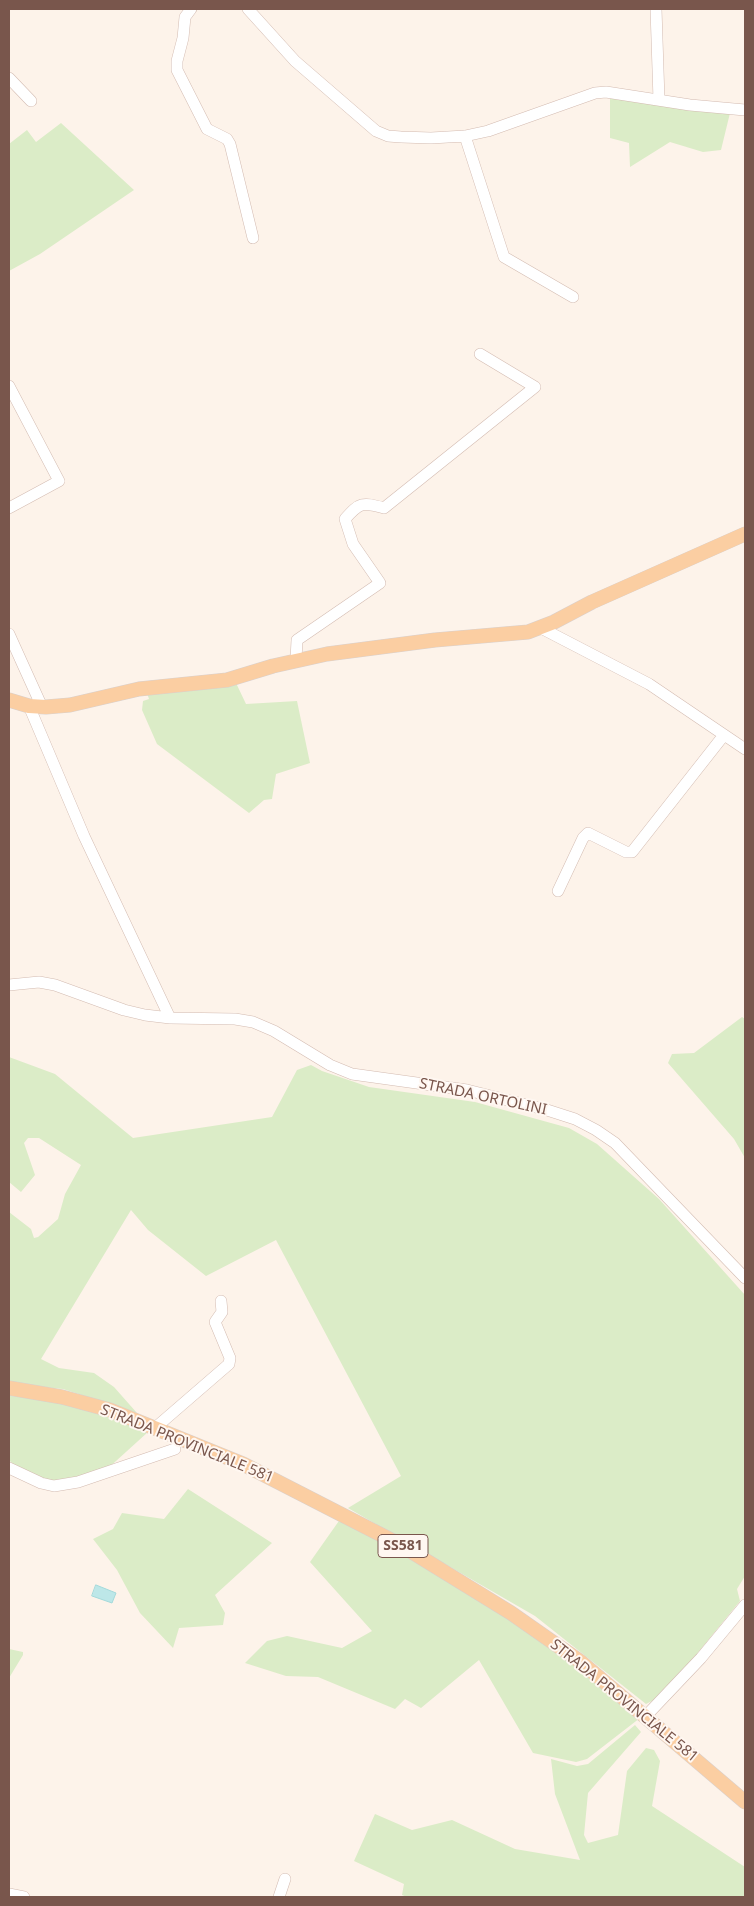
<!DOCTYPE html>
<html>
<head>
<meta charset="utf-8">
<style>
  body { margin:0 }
  #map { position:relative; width:754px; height:1906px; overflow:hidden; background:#fdf3ea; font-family:"Noto Sans",sans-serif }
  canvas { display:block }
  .frame { position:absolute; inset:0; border:10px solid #79564c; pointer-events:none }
</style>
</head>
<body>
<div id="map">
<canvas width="754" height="1906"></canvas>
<div class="frame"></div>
</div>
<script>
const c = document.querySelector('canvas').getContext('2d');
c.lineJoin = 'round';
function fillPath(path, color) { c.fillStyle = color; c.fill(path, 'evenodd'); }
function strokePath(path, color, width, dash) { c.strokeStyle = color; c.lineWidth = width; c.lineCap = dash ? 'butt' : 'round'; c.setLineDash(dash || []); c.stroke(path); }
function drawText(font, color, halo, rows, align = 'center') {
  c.font = font + ' "Noto Sans",sans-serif'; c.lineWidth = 4; c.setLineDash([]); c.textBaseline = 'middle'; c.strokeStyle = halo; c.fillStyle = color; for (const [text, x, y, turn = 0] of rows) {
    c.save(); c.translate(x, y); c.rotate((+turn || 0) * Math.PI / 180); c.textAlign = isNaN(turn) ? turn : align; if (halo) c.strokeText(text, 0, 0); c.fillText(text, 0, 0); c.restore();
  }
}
const green = new Path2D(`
  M 610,96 L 730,113 L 721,150 L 703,152 L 670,142 L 630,167 L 629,143 L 610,138 Z
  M 61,123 L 134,190 L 40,254 L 9,271 L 9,144 L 27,130 L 36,142 Z
  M 236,683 L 246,704 L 297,701 L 310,763 L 276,774 L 272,799 L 264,800 L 249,813 L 157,744 L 142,710 L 143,701 L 149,699 L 147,693 Z
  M 742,1017 L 745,1019 L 745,1158 L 734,1139 L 668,1063 L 672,1054 L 694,1053 Z
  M 9,1057 L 55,1074 L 133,1138 L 272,1117 L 297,1070 L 311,1065 L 322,1071 L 369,1087 L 475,1102 L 569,1128 L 597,1144 L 659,1199 L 745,1295 L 745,1576 L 737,1589 L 740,1601 L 687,1666 L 656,1699 L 646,1704 L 535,1616 L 348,1508 L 401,1476 L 276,1240 L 206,1276 L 148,1230 L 131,1210 L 41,1359 L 59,1368 L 94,1373 L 114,1387 L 137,1413 L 63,1389 L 9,1384 L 9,1212 L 31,1229 L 34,1238 L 38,1237 L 58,1219 L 65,1194 L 81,1165 L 39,1138 L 28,1138 L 24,1143 L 35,1175 L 21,1192 L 9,1182 Z
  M 9,1396 L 39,1397 L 95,1410 L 148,1432 L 105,1471 L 54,1482 L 18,1469 L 9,1460 Z
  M 188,1489 L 272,1543 L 215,1595 L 225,1613 L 223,1625 L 179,1628 L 173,1648 L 140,1613 L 117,1570 L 93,1539 L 113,1529 L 122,1513 L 164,1519 Z
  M 341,1518 L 540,1635 L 640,1718 L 587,1759 L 576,1762 L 533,1753 L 479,1660 L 421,1708 L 405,1699 L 395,1709 L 318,1677 L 286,1676 L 245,1663 L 267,1641 L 287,1636 L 342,1648 L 372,1631 L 310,1562 Z
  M 9,1649 L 23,1652 L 23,1655 L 9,1678 Z
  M 635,1725 L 641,1732 L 588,1793 L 584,1835 L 588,1843 L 618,1835 L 627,1771 L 646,1748 L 654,1750 L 660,1761 L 652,1806 L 745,1867 L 745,1897 L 407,1897 L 402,1895 L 404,1884 L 354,1861 L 375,1814 L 412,1830 L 452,1820 L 515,1849 L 580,1860 L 555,1794 L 551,1759 L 577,1766 L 588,1764 Z`);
const water = new Path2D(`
  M 96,1585 L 116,1593 L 112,1603 L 92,1596 Z`);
const minor = new Path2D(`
  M 191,9 L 185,17 L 183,38 L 177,61 L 177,70 L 207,129 L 227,139 L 230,144 L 253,238
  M 248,9 L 295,61 L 376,131 L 388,136 L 401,137 L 431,138 L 465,136 L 488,131 L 595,93 L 606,92 L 690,105 L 745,110
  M 656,9 L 659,100
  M 9,78 L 31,101
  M 465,136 L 504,257 L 573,297
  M 9,386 L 59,481 L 9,508
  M 541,628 L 649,684 L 745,749
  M 9,634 L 42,707
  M 296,660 L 297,640 L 380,583 L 353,544 L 345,519 C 360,502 362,502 384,508 L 535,387 L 480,354
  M 29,706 L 84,836 L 170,1018
  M 558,891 L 583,838 L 588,833 L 626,852 L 632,852 L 724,735
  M 9,985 L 39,982 L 55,985 L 124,1010 L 145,1015 L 170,1018 L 235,1019 L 253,1022 L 274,1031 L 330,1065 L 352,1074 L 467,1090 L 547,1110 L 575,1119 L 596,1130 L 615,1143 L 745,1278
  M 155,1428 L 229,1364 L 230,1358 L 215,1322 L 222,1312 L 221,1301
  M 9,1468 L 41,1483 L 54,1486 L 78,1482 L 175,1449
  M 645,1717 L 701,1658 L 745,1605
  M 9,1894 L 24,1897
  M 279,1897 L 285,1879`);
const major = new Path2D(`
  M 9,700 L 29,706 L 46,707 L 70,705 L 139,689 L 227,680 L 273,666 L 327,654 L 435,640 L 528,632 L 554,622 L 592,602 L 745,534
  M 9,1388 L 62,1397 L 110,1410 L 243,1464 L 399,1544 L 511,1613 L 581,1662 L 745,1802`);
const shields = [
  [403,1546,50]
];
const shieldNames = [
  ["SS581",403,1546]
];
const streetNames = [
  ["STRADA ORTOLINI",483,1097,12],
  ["STRADA PROVINCIALE 581",187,1444,22],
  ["STRADA PROVINCIALE 581",624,1701,39]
];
fillPath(green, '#dbecc7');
fillPath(water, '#bde7e8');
strokePath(water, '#a3d9da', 1);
strokePath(minor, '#d3bbb1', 12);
strokePath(major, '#d9d0cd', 15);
strokePath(minor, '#fff', 11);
strokePath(major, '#fbcea2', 14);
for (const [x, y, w] of shields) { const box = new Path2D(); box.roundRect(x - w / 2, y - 11.5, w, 23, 4); c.fillStyle = '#fff7f1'; c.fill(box); strokePath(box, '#79564c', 1); }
drawText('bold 14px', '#79564c', null, shieldNames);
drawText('15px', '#79564c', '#fff7f1', streetNames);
</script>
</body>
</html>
